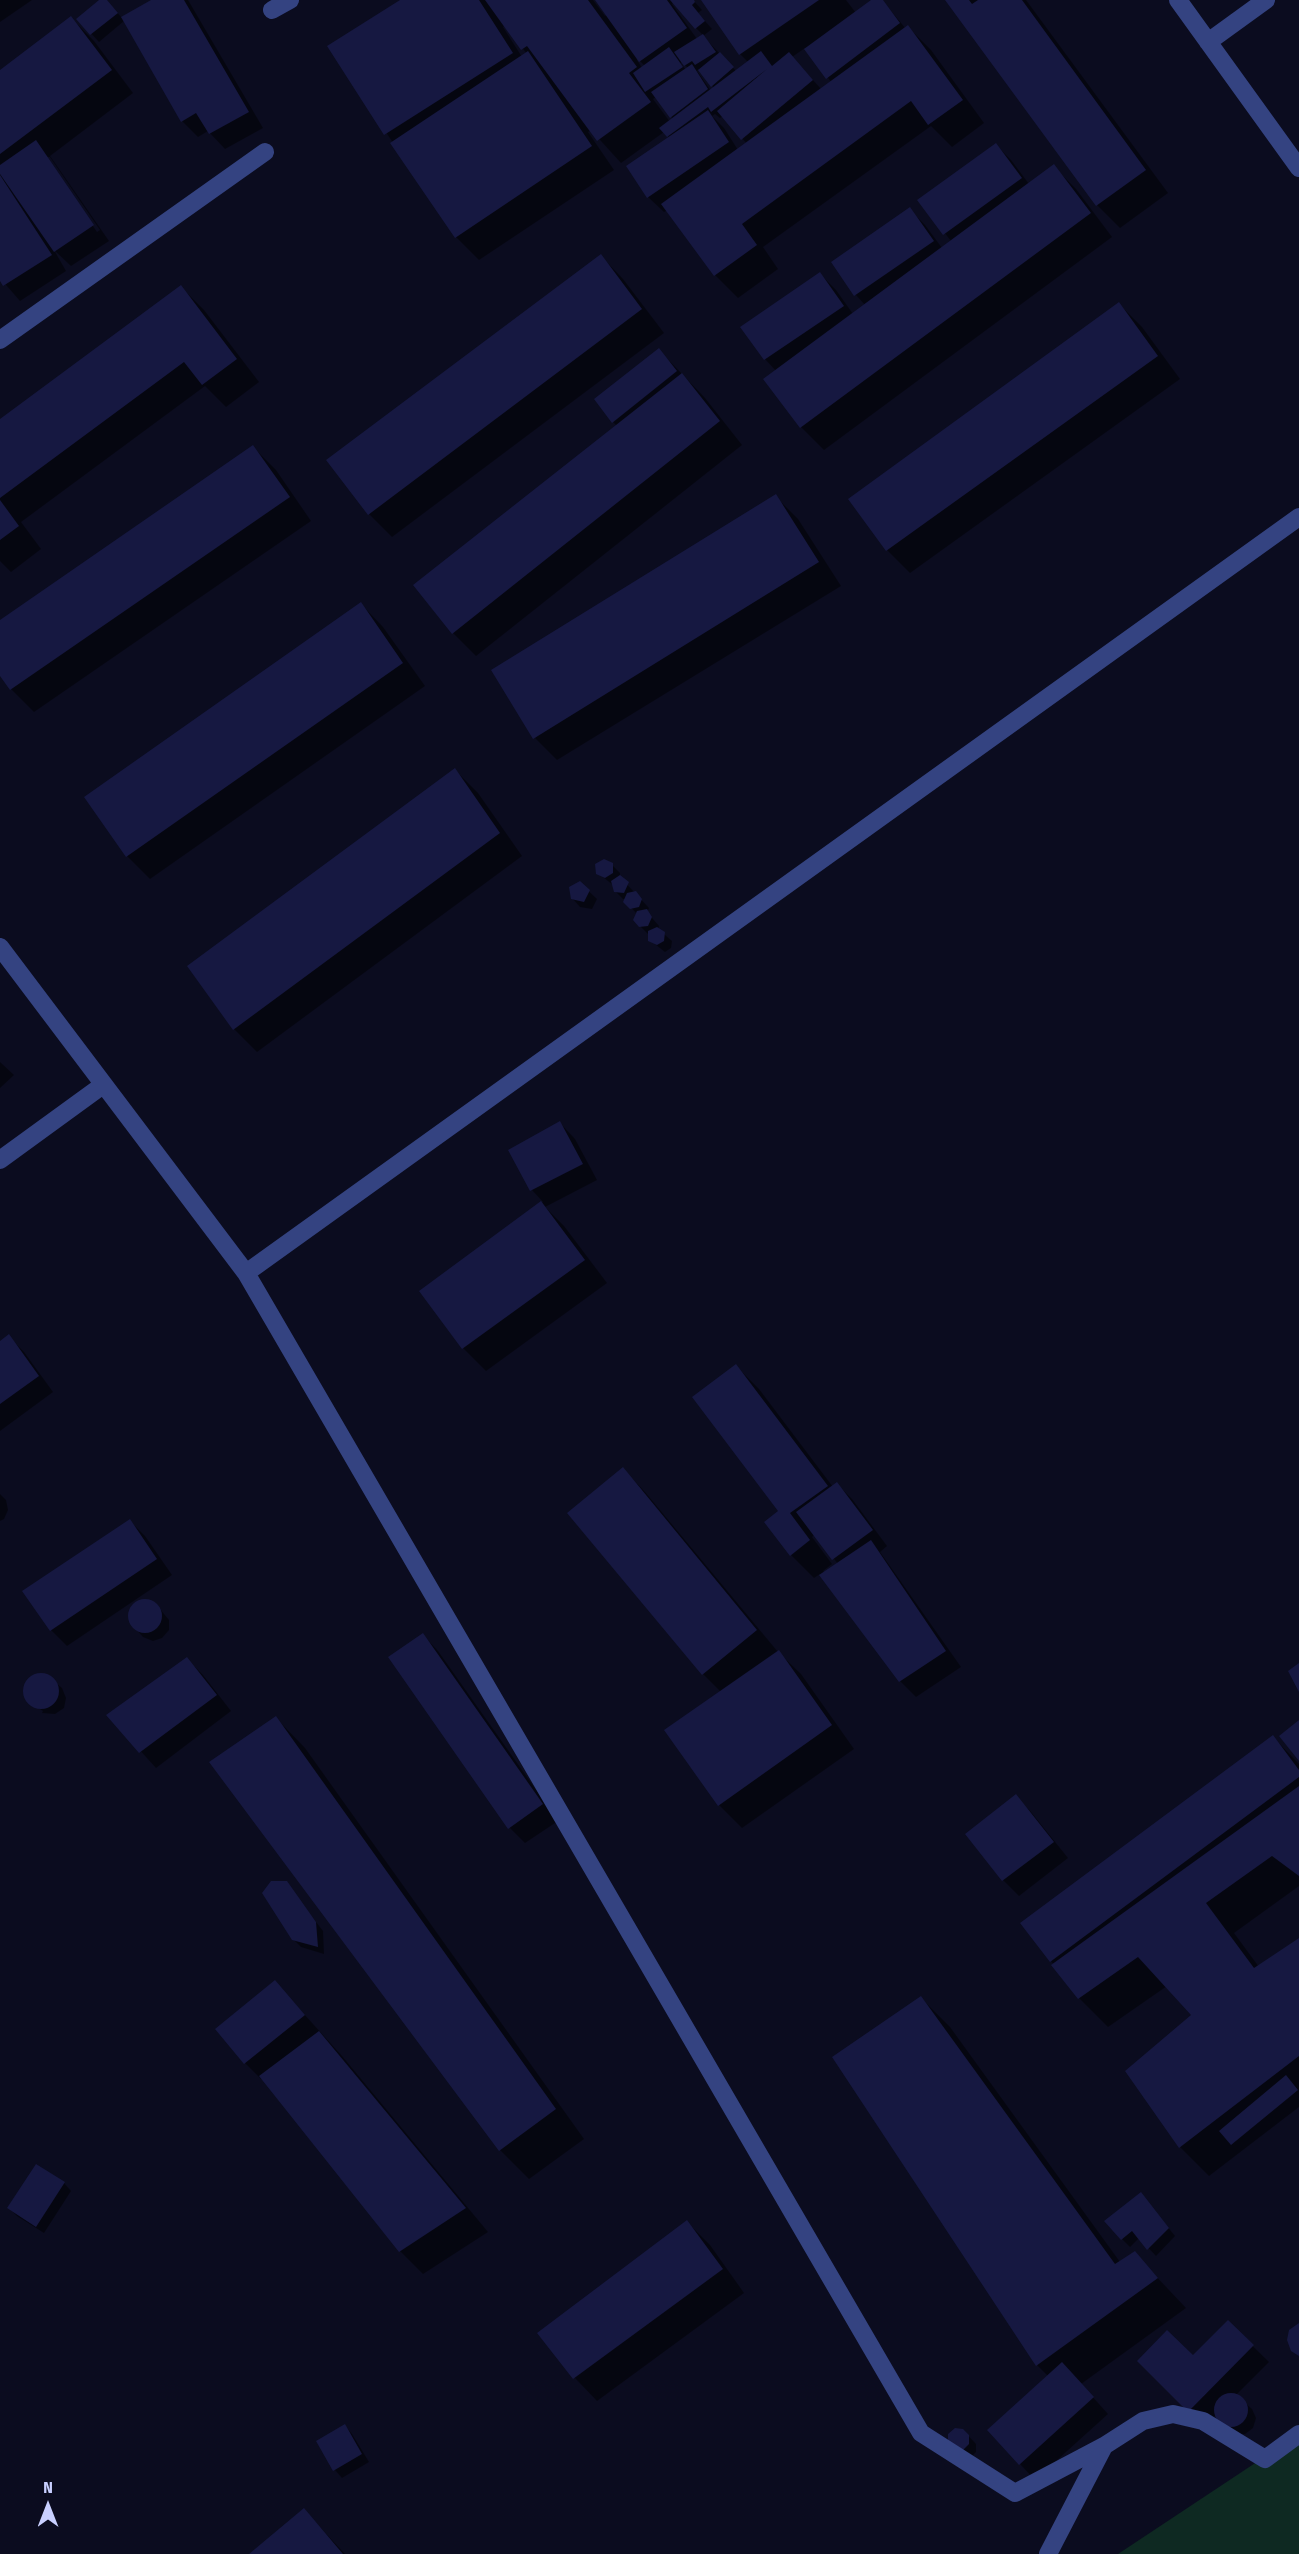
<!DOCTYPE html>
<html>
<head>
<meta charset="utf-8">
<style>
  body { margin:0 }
  #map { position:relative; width:1299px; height:2554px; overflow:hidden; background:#0b0c1f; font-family:"Fira Sans Condensed",sans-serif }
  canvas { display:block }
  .north { position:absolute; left:18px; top:2476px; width:60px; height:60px; -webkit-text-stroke:4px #0b0c1f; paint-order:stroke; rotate:0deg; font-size:16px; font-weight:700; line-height:24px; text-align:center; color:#c9d0ff }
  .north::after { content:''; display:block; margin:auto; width:21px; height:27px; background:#c9d0ff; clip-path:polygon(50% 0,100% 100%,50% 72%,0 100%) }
</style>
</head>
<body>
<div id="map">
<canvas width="1299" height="2554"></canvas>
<div class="north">N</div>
</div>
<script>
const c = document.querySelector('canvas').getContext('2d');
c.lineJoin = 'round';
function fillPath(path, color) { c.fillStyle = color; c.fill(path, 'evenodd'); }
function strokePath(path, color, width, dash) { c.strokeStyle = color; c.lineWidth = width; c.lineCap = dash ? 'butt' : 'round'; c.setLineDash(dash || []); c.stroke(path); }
const green = new Path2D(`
  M 1299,2434 L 1299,2554 L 1118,2554 Z`);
const shadow = new Path2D(`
  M 0,0 L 32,0 L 0,22 Z
  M 101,0 L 106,0 L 122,18 L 154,0 L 188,0 L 263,128 L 225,149 L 208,131 L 198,137 L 182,121 L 124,21 L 99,42 L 78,19 Z
  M 403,0 L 593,0 L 605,16 L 607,15 L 596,0 L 693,0 L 702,10 L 698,13 L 712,29 L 703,36 L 736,71 L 748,62 L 740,54 L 703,0 L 846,0 L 856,13 L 874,0 L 882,0 L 906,29 L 908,27 L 931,50 L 984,123 L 952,147 L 931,126 L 763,247 L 778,269 L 738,298 L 715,275 L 668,210 L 664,212 L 648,197 L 670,138 L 664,132 L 621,163 L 591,130 L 588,132 L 614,170 L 479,260 L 456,237 L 329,47 ZM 674,2 L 696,28 L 703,35 L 697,39 L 672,4 ZM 505,25 L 527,54 L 522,57 L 503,27 ZM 805,48 L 832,83 L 822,90 L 792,57 ZM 638,59 L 645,66 L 642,68 L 637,60 ZM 682,62 L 688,68 L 686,70 L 680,63 ZM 699,69 L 714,88 L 711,91 L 697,71 ZM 657,96 L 673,119 L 670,122 L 653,99 ZM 715,114 L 720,118 L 723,116 L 747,144 L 738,150 L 724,128 L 712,116 Z
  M 947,0 L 1026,0 L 1168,193 L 1120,228 L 1097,205 Z
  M 71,18 L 94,41 L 133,93 L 50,156 L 109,241 L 71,266 L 54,250 L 66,271 L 20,301 L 0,278 L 0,72 ZM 46,157 L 50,157 L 100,230 L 97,232 Z
  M 996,145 L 1011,160 L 1029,184 L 1053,166 L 1076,189 L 1112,237 L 824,450 L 801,427 L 776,371 L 765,359 L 820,274 L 836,290 L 853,314 L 865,305 L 856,295 L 833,263 L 909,209 L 925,225 L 942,248 L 951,241 L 919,200 Z
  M 601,256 L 623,279 L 664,333 L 392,537 L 369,514 Z
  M 181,287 L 204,310 L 259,382 L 226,407 L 205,386 L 21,522 L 41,549 L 11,572 L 0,561 L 0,421 Z
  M 1119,304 L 1142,327 L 1180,379 L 910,573 L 887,550 L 850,499 Z
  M 659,350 L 705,398 L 742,445 L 476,656 L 453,633 L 415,585 L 617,426 L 613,422 Z
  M 253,447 L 276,470 L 311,521 L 34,712 L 11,689 L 0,673 L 0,621 Z
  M 775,496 L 798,519 L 841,586 L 557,760 L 535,738 Z
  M 361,604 L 383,627 L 425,686 L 150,879 L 127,856 Z
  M 455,770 L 478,793 L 522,856 L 257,1052 L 234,1029 L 189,966 Z
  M 612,865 L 620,873 L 620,877 L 649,908 L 647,912 L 659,926 L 658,929 L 672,941 L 671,948 L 665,952 L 650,940 L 648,934 L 640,926 L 637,914 L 625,901 L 626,899 L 623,899 L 615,891 L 613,885 L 598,873 Z
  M 580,883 L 597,899 L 592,909 L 580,907 L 573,899 Z
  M 0,1062 L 14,1075 L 0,1088 Z
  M 560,1123 L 575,1139 L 597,1180 L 545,1207 L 564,1226 L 607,1283 L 486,1371 L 463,1348 L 421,1291 L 543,1202 L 532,1190 L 510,1151 Z
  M 8,1336 L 24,1352 L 53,1392 L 0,1431 L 0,1343 Z
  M 736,1366 L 759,1389 L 833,1487 L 837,1484 L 852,1499 L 887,1546 L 880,1552 L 961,1667 L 916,1697 L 900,1681 L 820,1574 L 814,1578 L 791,1555 L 766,1522 L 780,1511 ZM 815,1534 L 838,1564 L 825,1573 L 823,1571 L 832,1564 L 812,1537 Z
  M 623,1469 L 645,1492 L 778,1652 L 801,1674 L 854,1749 L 742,1828 L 719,1805 L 721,1692 L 703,1674 L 570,1513 Z
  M 0,1494 L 6,1500 L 8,1510 L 4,1519 L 0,1521 Z
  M 130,1521 L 145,1536 L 172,1575 L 67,1646 L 51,1630 L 24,1591 Z
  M 146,1599 L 155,1603 L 169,1620 L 169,1630 L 162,1638 L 153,1641 L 143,1637 L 129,1621 L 130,1610 L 136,1602 Z
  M 423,1635 L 438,1651 L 558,1821 L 525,1843 L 510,1828 Z
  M 187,1659 L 203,1675 L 231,1711 L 156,1768 L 108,1715 Z
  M 45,1674 L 62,1688 L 66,1698 L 64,1708 L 55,1714 L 42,1713 L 43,1711 L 28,1701 L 24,1692 L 27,1681 L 35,1675 Z
  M 276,1718 L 305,1748 L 584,2139 L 529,2179 L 500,2150 Z
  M 1273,1737 L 1299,1764 L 1299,1886 L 1234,1933 L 1259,1967 L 1299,1940 L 1299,2107 L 1209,2176 L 1180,2147 L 1194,2015 L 1167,1986 L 1108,2027 L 1079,1998 L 1051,1961 Z
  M 1016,1796 L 1031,1812 L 1068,1858 L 1019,1896 L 1003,1880 L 967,1834 Z
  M 286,1883 L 323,1931 L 324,1954 L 301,1947 L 293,1939 Z
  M 275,1982 L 342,2056 L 488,2232 L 423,2274 L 400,2251 L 262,2077 L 261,2079 L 245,2063 L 217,2030 Z
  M 921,1998 L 950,2027 L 1120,2262 L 1134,2253 L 1186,2308 L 1081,2384 L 1108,2414 L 1035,2480 L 1020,2464 L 1048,2376 L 1037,2365 L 834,2058 Z
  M 64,2183 L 71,2191 L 44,2233 L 17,2216 L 9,2208 Z
  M 1141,2194 L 1175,2236 L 1156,2256 L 1139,2238 L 1130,2247 L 1122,2239 Z
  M 687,2222 L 710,2245 L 744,2293 L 597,2401 L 575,2378 L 539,2334 Z
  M 1228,2322 L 1269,2362 L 1236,2395 L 1252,2409 L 1256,2418 L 1253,2428 L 1245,2434 L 1236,2434 L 1219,2421 L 1217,2414 L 1205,2426 L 1139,2361 L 1193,2357 Z
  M 345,2426 L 352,2434 L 369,2462 L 342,2478 L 335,2470 L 318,2441 Z
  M 963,2430 L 976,2444 L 976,2452 L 971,2457 L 963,2456 Z
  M 304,2510 L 345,2554 L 251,2554 Z`);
const building = new Path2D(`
  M 99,0 L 107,0 L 118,13 L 90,35 L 76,19 Z
  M 151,0 L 184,0 L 249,112 L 209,134 L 196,113 L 181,122 L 121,17 Z
  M 400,0 L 479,0 L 513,53 L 384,135 L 327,46 Z
  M 485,0 L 588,0 L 637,67 L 629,73 L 651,102 L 597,141 L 527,46 L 521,50 Z
  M 595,0 L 667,0 L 687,28 L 639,62 Z
  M 670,0 L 694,0 L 695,2 L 692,5 L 705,21 L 695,29 Z
  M 701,0 L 819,0 L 739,55 Z
  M 871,0 L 883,0 L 900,23 L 826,79 L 804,49 Z
  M 945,0 L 969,0 L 972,4 L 978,0 L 1022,0 L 1146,170 L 1096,206 Z
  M 71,16 L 112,70 L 0,154 L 0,70 Z
  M 908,25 L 963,100 L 928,125 L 911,101 L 742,224 L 757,245 L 714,276 L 661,204 Z
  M 703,34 L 716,52 L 695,65 L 692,61 L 684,66 L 674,52 Z
  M 669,47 L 683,67 L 645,92 L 633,73 Z
  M 528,51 L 592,146 L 455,238 L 390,143 Z
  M 761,51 L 772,66 L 789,52 L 813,80 L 741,140 L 717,111 L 767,69 L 711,112 L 708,107 L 667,137 L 659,128 Z
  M 720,52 L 734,67 L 711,87 L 698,70 Z
  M 692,64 L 708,89 L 670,118 L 651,92 Z
  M 708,110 L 729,142 L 647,198 L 626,166 Z
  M 36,140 L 94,225 L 54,252 L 0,174 L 0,165 Z
  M 996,143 L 1022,178 L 943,235 L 917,200 Z
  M 1054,164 L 1091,213 L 800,428 L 763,379 Z
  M 0,175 L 52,255 L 3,286 L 0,281 Z
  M 910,207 L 934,241 L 854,296 L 831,262 Z
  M 601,254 L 642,309 L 368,515 L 326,460 Z
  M 820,272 L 844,306 L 764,360 L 740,327 Z
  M 181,285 L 237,359 L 202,385 L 184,362 L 0,498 L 0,419 Z
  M 1119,302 L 1158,356 L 886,551 L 848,499 Z
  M 659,348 L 677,371 L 612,423 L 594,399 Z
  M 682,373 L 720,421 L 452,634 L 413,585 Z
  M 253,445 L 290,497 L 10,690 L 0,676 L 0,620 Z
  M 776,494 L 819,562 L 533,739 L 491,670 Z
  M 0,500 L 19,526 L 0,540 Z
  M 361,602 L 403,663 L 126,857 L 84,797 Z
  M 455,768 L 500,833 L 233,1030 L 187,966 Z
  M 604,859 L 613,863 L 613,873 L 605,878 L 596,874 L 595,864 Z
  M 620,875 L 629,882 L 624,893 L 614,892 L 611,881 Z
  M 580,881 L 590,890 L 584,902 L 571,899 L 569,887 Z
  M 636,891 L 642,899 L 639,907 L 630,909 L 623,902 L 627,893 Z
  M 647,909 L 652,917 L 648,926 L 639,927 L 633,920 L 637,911 Z
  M 657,927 L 665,932 L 664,941 L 657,945 L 648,941 L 648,931 Z
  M 560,1121 L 583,1164 L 530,1191 L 508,1150 Z
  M 541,1201 L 585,1260 L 462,1349 L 419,1291 Z
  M 9,1334 L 39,1376 L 0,1404 L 0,1341 Z
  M 736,1364 L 828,1486 L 790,1513 L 810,1540 L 790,1556 L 764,1522 L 778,1511 L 692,1397 Z
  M 623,1467 L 757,1630 L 702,1675 L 567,1513 Z
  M 837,1482 L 873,1530 L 832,1560 L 796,1512 Z
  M 130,1519 L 157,1559 L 50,1631 L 22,1591 Z
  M 871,1540 L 946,1651 L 899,1682 L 819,1575 Z
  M128 1616a17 17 0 1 1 34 0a17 17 0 1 1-34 0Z
  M 423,1633 L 543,1804 L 508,1829 L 388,1657 Z
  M 779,1650 L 832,1725 L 718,1806 L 664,1730 Z
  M 187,1657 L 217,1695 L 139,1753 L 106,1715 Z
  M 1299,1663 L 1299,1692 L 1288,1671 Z
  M23 1691a18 18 0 1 1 36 0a18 18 0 1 1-36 0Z
  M 276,1716 L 556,2109 L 499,2151 L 209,1762 Z
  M 1299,1720 L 1299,1761 L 1279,1736 Z
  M 1273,1735 L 1299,1770 L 1299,1777 L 1050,1962 L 1020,1923 Z
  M 1299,1786 L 1299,1876 L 1272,1856 L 1206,1903 L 1254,1968 L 1299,1938 L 1299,2056 L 1179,2148 L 1125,2071 L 1191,2015 L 1138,1957 L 1078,1999 L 1051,1965 Z
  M 1016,1794 L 1054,1842 L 1002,1881 L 965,1834 Z
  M 271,1881 L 287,1881 L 316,1922 L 318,1947 L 292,1940 L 262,1893 Z
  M 275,1980 L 305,2015 L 244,2064 L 215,2029 Z
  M 921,1996 L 1115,2264 L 1135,2251 L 1158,2278 L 1036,2366 L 832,2057 Z
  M 319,2031 L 466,2208 L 399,2252 L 259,2076 Z
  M 1286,2075 L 1298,2090 L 1231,2145 L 1219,2131 Z
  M 36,2164 L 65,2182 L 36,2227 L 7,2208 Z
  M 1141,2192 L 1169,2228 L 1147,2250 L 1132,2231 L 1121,2240 L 1104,2221 Z
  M 687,2220 L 723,2269 L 573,2379 L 537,2333 Z
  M 1228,2320 L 1254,2345 L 1188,2412 L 1137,2361 L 1167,2330 L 1193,2355 Z
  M 1299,2323 L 1299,2356 L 1291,2351 L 1287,2340 L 1289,2330 Z
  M 1062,2362 L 1094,2397 L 1019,2465 L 987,2430 Z
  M1214 2410a17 17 0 1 1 34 0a17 17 0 1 1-34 0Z
  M 345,2424 L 362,2454 L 333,2471 L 316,2441 Z
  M 955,2428 L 963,2429 L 969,2435 L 969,2444 L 963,2450 L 948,2442 L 948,2434 Z
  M 304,2508 L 343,2554 L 249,2554 Z`);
const minor = new Path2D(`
  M 1178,0 L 1299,168
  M 272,10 L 290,0
  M 1208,42 L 1266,0
  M 0,340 L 265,152
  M 0,947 L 246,1273 L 921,2433 L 1015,2493 L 1104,2446 L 1143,2421 L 1173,2414 L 1203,2421 L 1265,2459 L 1299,2434
  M 0,1160 L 103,1085
  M 246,1273 L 1299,517
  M 1048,2554 L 1104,2446`);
fillPath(green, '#0e2922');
fillPath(shadow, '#0007');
fillPath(building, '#161841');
strokePath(minor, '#344381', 18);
</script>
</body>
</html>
